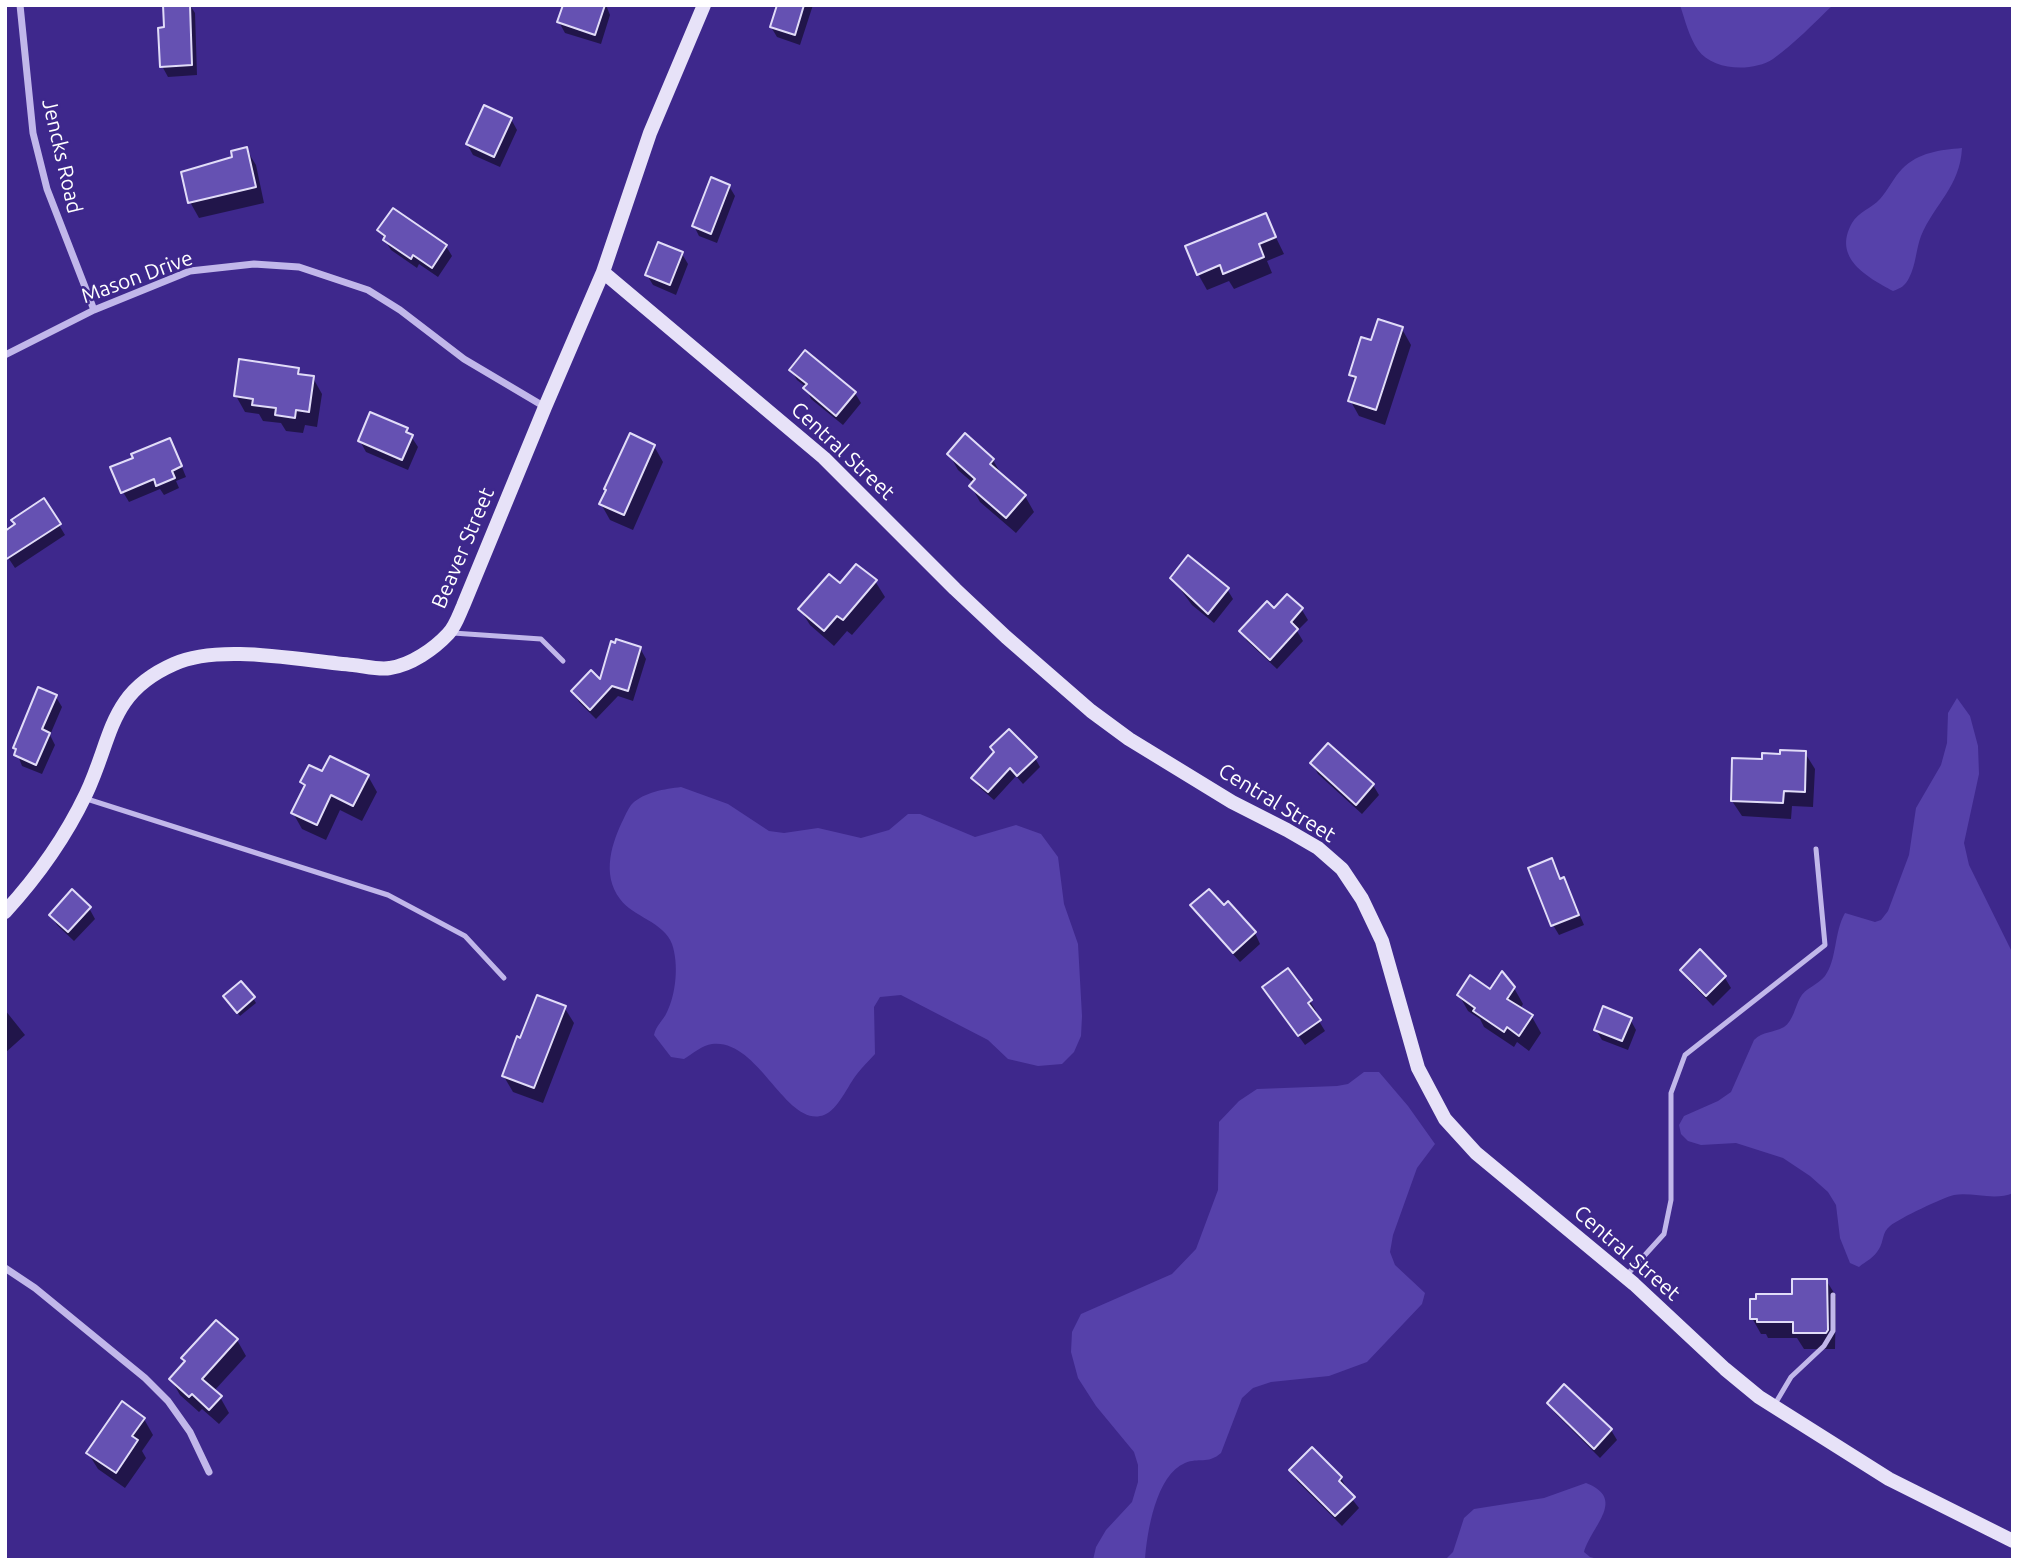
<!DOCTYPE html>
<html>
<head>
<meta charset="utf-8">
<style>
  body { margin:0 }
  #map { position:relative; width:2018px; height:1565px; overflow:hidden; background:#3e288c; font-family:Ubuntu,sans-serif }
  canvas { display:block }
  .frame { position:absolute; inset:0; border:7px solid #fff; pointer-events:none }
</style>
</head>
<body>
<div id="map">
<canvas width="2018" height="1565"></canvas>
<div class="frame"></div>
</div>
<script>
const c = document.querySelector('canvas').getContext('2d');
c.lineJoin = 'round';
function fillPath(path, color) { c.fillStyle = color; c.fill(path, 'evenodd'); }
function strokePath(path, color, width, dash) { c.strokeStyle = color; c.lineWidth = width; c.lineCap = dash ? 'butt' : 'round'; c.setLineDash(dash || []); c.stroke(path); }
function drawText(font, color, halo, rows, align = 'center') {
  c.font = font + ' Ubuntu,sans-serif'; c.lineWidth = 5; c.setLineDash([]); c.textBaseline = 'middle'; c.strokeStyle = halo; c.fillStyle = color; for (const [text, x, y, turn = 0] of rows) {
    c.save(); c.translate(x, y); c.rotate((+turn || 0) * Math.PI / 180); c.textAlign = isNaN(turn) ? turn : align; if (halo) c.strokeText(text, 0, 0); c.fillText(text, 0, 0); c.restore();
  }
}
const green = new Path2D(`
  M 1680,5 L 1833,5 C 1814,23 1794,44 1773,59 C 1753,72 1713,71 1698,50 C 1689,37 1685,20 1680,5 Z
  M 1962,148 C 1960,187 1935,203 1921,236 C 1916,249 1916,265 1909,278 C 1905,286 1901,288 1893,291 C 1867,277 1832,258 1852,223 C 1858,212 1872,208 1880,199 C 1888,190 1894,177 1902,169 C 1919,152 1940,150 1962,148 Z
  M 1957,698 L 1970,716 L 1978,746 L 1979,774 L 1964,843 L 1969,865 L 2013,954 L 2013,1193 C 1995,1201 1973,1192 1954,1195 C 1942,1198 1900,1218 1890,1226 C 1882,1232 1884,1241 1879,1249 C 1874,1258 1866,1261 1859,1267 L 1850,1263 L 1840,1238 L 1836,1205 L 1828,1192 L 1810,1176 L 1783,1158 L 1736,1143 L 1701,1145 L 1688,1141 L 1681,1134 L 1679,1125 L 1684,1116 L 1718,1101 L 1731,1092 L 1754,1040 C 1763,1031 1773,1033 1784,1027 C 1793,1021 1795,1007 1800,998 C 1805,988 1818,985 1825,976 C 1837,960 1834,932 1845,913 L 1875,922 L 1881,920 L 1888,911 L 1909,855 L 1916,808 L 1941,765 L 1947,743 L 1948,713 Z
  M 681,787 L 728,804 L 769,831 L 784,833 L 818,828 L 861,838 L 889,830 L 908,814 L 920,814 L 975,837 L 1016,825 L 1041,834 L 1058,857 L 1064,904 L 1078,944 L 1082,1016 L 1081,1036 L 1074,1052 L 1062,1064 L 1038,1066 L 1008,1059 L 988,1040 L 901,995 L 880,997 L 874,1007 L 875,1054 C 869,1061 862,1067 857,1074 C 848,1085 838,1110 824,1115 C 786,1129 759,1038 712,1044 C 703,1045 692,1054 684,1059 L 671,1057 L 654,1035 C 656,1025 663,1021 667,1012 C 676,994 679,964 672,944 C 664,922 633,917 620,899 C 601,874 612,842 624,818 C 626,814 629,807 632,804 C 644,792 665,789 681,787 Z
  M 1364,1072 L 1379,1072 L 1408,1106 L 1435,1144 L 1417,1168 L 1393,1235 L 1390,1252 L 1395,1265 L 1425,1293 L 1422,1304 L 1367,1362 L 1329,1376 L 1271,1382 L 1253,1388 L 1242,1398 L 1221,1453 C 1207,1465 1199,1457 1185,1463 C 1156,1475 1147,1532 1145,1560 L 1093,1560 L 1096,1547 L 1106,1530 L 1132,1502 L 1138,1482 L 1138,1465 L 1134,1452 L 1096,1406 L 1078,1378 L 1071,1352 L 1072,1332 L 1081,1314 L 1172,1274 L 1196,1249 L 1218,1190 L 1219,1122 L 1239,1101 L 1257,1089 L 1337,1086 L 1348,1084 Z
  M 1586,1483 C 1627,1499 1592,1525 1584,1552 L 1590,1557 L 1602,1560 L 1445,1560 L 1453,1552 L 1464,1518 L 1474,1509 L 1544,1498 Z`);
const shadow = new Path2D(`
  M 165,5 L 190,5 L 195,13 L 197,75 L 168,77 L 162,66 L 166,29 Z
  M 575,5 L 606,5 L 610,15 L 601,44 L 565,33 L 559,22 Z
  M 779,5 L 813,5 L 800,45 L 777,37 L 771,27 Z
  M 511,119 L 517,130 L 500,167 L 473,155 L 467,144 Z
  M 246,149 L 256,165 L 264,203 L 199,218 L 190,202 Z
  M 729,186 L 735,196 L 717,243 L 699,236 L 694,226 Z
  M 1265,215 L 1284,254 L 1267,261 L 1272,273 L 1234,289 L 1229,281 L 1207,290 L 1198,274 Z
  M 379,230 L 446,246 L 452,256 L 438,277 L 419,264 L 417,268 L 391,250 Z
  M 682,254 L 688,264 L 676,295 L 653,285 L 647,275 Z
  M 1402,329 L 1411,345 L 1385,425 L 1359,416 L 1350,400 L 1356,383 L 1351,375 L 1372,342 Z
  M 298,370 L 302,376 L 313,378 L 322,394 L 317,427 L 305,425 L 303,433 L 286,431 L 281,423 L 263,421 L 259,414 L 245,412 L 236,396 Z
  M 791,370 L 855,393 L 861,403 L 843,425 L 811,399 L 806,387 L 797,380 Z
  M 407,430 L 418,447 L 408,470 L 366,452 L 360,441 Z
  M 654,446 L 663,462 L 633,530 L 610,520 L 601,504 Z
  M 175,450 L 186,477 L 176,481 L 179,488 L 164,495 L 160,489 L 129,502 L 123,492 Z
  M 949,454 L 993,460 L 1002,476 L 1025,496 L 1034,512 L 1016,533 L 980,502 L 971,486 L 973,483 L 958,470 Z
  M 17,525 L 59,525 L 65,535 L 15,568 L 5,553 Z
  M 1172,578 L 1227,589 L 1233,599 L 1214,623 L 1192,605 Z
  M 875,581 L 885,597 L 852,635 L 847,631 L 834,646 L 810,625 L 800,609 L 840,586 Z
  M 1287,596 L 1302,610 L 1308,620 L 1297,631 L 1303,641 L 1277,669 L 1247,641 L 1241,631 L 1274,610 Z
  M 640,648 L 646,659 L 633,701 L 618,696 L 596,719 L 579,702 L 573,691 L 601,682 Z
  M 56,697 L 62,707 L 50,735 L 55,745 L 42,774 L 22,766 L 15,748 Z
  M 1805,753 L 1815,769 L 1813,807 L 1792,806 L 1791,819 L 1742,816 L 1732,801 L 1764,761 Z
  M 1035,758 L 1040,767 L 1023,784 L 1016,776 L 994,800 L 979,787 L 973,778 Z
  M 1312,763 L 1373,785 L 1379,795 L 1362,814 L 1318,774 Z
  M 323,774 L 368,776 L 377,792 L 362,821 L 340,810 L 326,840 L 302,829 L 293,813 L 306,788 L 302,782 Z
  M 1551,860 L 1561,880 L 1563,879 L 1569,890 L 1584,925 L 1559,935 L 1553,925 Z
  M 1228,904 L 1255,933 L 1260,944 L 1240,962 L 1199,916 L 1193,906 L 1224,908 Z
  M 89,908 L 95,919 L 74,941 L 57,925 L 51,915 Z
  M 1700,952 L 1725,978 L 1731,988 L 1713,1006 L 1688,980 L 1682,970 Z
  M 1264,988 L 1310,1001 L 1316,1011 L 1314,1013 L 1325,1031 L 1305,1045 Z
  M 1514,988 L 1523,1004 L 1520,1009 L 1532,1017 L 1541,1033 L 1529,1051 L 1517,1042 L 1514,1047 L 1484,1027 L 1480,1019 L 1468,1011 L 1459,995 Z
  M 253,998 L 256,1003 L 240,1016 L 228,1001 Z
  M 564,1007 L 574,1023 L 543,1103 L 513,1092 L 503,1075 L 521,1040 Z
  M 5,1010 L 25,1035 L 5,1053 Z
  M 1630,1019 L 1636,1030 L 1628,1050 L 1602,1040 L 1596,1030 Z
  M 1826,1280 L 1836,1296 L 1835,1349 L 1804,1349 L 1797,1338 L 1768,1338 L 1766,1334 L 1761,1334 L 1752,1318 Z
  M 237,1340 L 246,1356 L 214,1391 L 220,1397 L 229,1413 L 219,1424 L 202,1409 L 199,1412 L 180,1395 L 171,1379 L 186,1363 L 183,1359 Z
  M 1549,1403 L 1611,1430 L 1617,1440 L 1600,1458 L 1555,1413 Z
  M 144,1419 L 153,1435 L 142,1451 L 146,1458 L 125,1488 L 98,1469 L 88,1453 Z
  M 1291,1470 L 1341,1478 L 1347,1489 L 1345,1490 L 1359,1508 L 1342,1526 L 1297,1481 Z`);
const building = new Path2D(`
  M 163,5 L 190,5 L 192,65 L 160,67 L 158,28 L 164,27 Z
  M 563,5 L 605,5 L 595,35 L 557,22 Z
  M 777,5 L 804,5 L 795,35 L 770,27 Z
  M 484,105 L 512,118 L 494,157 L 466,144 Z
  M 247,147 L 256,187 L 188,203 L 181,172 L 232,157 L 231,151 Z
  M 711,177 L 730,185 L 711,234 L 692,226 Z
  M 393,208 L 447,245 L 432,268 L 413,255 L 411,259 L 383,240 L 385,236 L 377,230 Z
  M 1266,213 L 1276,237 L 1259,244 L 1264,257 L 1223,274 L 1220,265 L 1197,275 L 1185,246 Z
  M 658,242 L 683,252 L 670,285 L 645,275 Z
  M 1378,319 L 1403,327 L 1376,410 L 1348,401 L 1356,377 L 1349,375 L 1361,337 L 1371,340 Z
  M 805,350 L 856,392 L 836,416 L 803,388 L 807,384 L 789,370 Z
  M 239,359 L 299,368 L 298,374 L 314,376 L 309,412 L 296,410 L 295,418 L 275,415 L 276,408 L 252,405 L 253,399 L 234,396 Z
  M 370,412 L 408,428 L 406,432 L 413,435 L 402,460 L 358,441 Z
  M 630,433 L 655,445 L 624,515 L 599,504 L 606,490 L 604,489 Z
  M 965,433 L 994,459 L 990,464 L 1026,495 L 1006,518 L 969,486 L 975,479 L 947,454 Z
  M 170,438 L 182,466 L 172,471 L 175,478 L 156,486 L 154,479 L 121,493 L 110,467 L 133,458 L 131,454 Z
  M 44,498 L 61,524 L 5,560 L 5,531 L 15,524 L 11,520 Z
  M 1188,555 L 1229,588 L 1208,614 L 1170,578 Z
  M 856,564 L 877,580 L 843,620 L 837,616 L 824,631 L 798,609 L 829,574 L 840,583 Z
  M 1287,594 L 1303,608 L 1291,622 L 1298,629 L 1270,660 L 1239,631 L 1267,601 L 1274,608 Z
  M 616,639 L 641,647 L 628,691 L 612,686 L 590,710 L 571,691 L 591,670 L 600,679 L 611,641 L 615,643 Z
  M 38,687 L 57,695 L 42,729 L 50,733 L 36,765 L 14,755 L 16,749 L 13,748 Z
  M 1009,729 L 1037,757 L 1017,776 L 1010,768 L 988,792 L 971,778 L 994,752 L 990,747 Z
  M 1328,743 L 1374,784 L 1356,805 L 1310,763 Z
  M 1780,750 L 1806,751 L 1805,792 L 1784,791 L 1783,803 L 1731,801 L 1732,758 L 1762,759 L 1762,753 L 1780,754 Z
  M 330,756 L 369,775 L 353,806 L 331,795 L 317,825 L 291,813 L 305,785 L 300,782 L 309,765 L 322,771 Z
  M 1552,858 L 1560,879 L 1564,877 L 1579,915 L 1551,926 L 1528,868 Z
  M 72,889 L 91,907 L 68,932 L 49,915 Z
  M 1209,889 L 1224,905 L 1228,901 L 1256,932 L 1233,953 L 1190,905 Z
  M 1700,949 L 1726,976 L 1706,996 L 1680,970 Z
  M 1288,968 L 1312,1000 L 1308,1003 L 1321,1020 L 1298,1036 L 1262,987 Z
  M 1502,971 L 1515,987 L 1507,999 L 1533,1015 L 1519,1036 L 1507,1027 L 1504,1032 L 1473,1011 L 1475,1008 L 1457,995 L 1470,975 L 1490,989 Z
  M 241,981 L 255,997 L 237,1013 L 223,996 Z
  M 537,995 L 566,1006 L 534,1088 L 502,1076 L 517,1036 L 520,1038 Z
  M 1603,1006 L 1632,1018 L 1622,1041 L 1594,1030 Z
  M 1792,1279 L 1827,1279 L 1828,1330 L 1826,1333 L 1793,1333 L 1793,1322 L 1757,1322 L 1757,1319 L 1750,1319 L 1750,1299 L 1756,1299 L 1756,1294 L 1792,1294 Z
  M 216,1320 L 238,1339 L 202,1379 L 222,1396 L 209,1410 L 192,1394 L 189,1397 L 169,1379 L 185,1361 L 181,1358 Z
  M 1564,1384 L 1612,1429 L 1594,1449 L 1547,1403 Z
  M 122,1401 L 145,1418 L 132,1436 L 138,1440 L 116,1473 L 86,1453 Z
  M 1312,1447 L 1342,1477 L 1339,1481 L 1355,1497 L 1335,1516 L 1289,1470 Z`);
const lane = new Path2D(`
  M 453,633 L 541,639 L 563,661
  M 87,799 L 388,895 L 465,936 L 504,978
  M 1625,1277 L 1664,1234 L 1671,1200 L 1671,1093 L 1685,1055 L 1825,945 L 1816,849
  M 1775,1404 L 1791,1377 L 1824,1346 L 1833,1331 L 1833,1295`);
const street = new Path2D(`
  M 20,5 L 33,133 L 47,189 L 94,310
  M 5,355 L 94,310 L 190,271 L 254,264 L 299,267 L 368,290 L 400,310 L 464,359 L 545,407
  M 5,1268 L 35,1288 L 145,1378 L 168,1401 L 190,1432 L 209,1472`);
const secondary = new Path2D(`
  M 603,272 L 824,458 L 955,589 L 1006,637 L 1091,711 L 1129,739 L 1232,802 L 1287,830 L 1318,848 L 1342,869 L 1362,899 L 1382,941 L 1418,1068 L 1445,1119 L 1476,1153 L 1634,1284 L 1725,1369 L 1759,1397 L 1889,1479 L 2013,1541
  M 5,912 C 38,876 65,838 86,794 C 113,737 108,693 174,664 C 220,643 303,661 353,665 C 364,666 379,670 390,668 C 411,665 434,649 448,634 C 455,627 459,615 463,606 L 545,407 L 603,272 L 650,133 L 704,5`);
const streetNames = [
  ["Jencks Road",62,156,77],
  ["Mason Drive",137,277,-20],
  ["Central Street",843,451,43],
  ["Beaver Street",463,548,-67],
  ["Central Street",1277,803,31],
  ["Central Street",1627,1253,41]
];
fillPath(green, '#5641aa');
fillPath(shadow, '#0007');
fillPath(building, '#6551b2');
strokePath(building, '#e1dcf8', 2);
strokePath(lane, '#c1b7ea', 5);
strokePath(street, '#c1b7ea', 7);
strokePath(secondary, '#e7e2f8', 14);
drawText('21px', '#fff', '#3e288c', streetNames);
</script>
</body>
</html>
